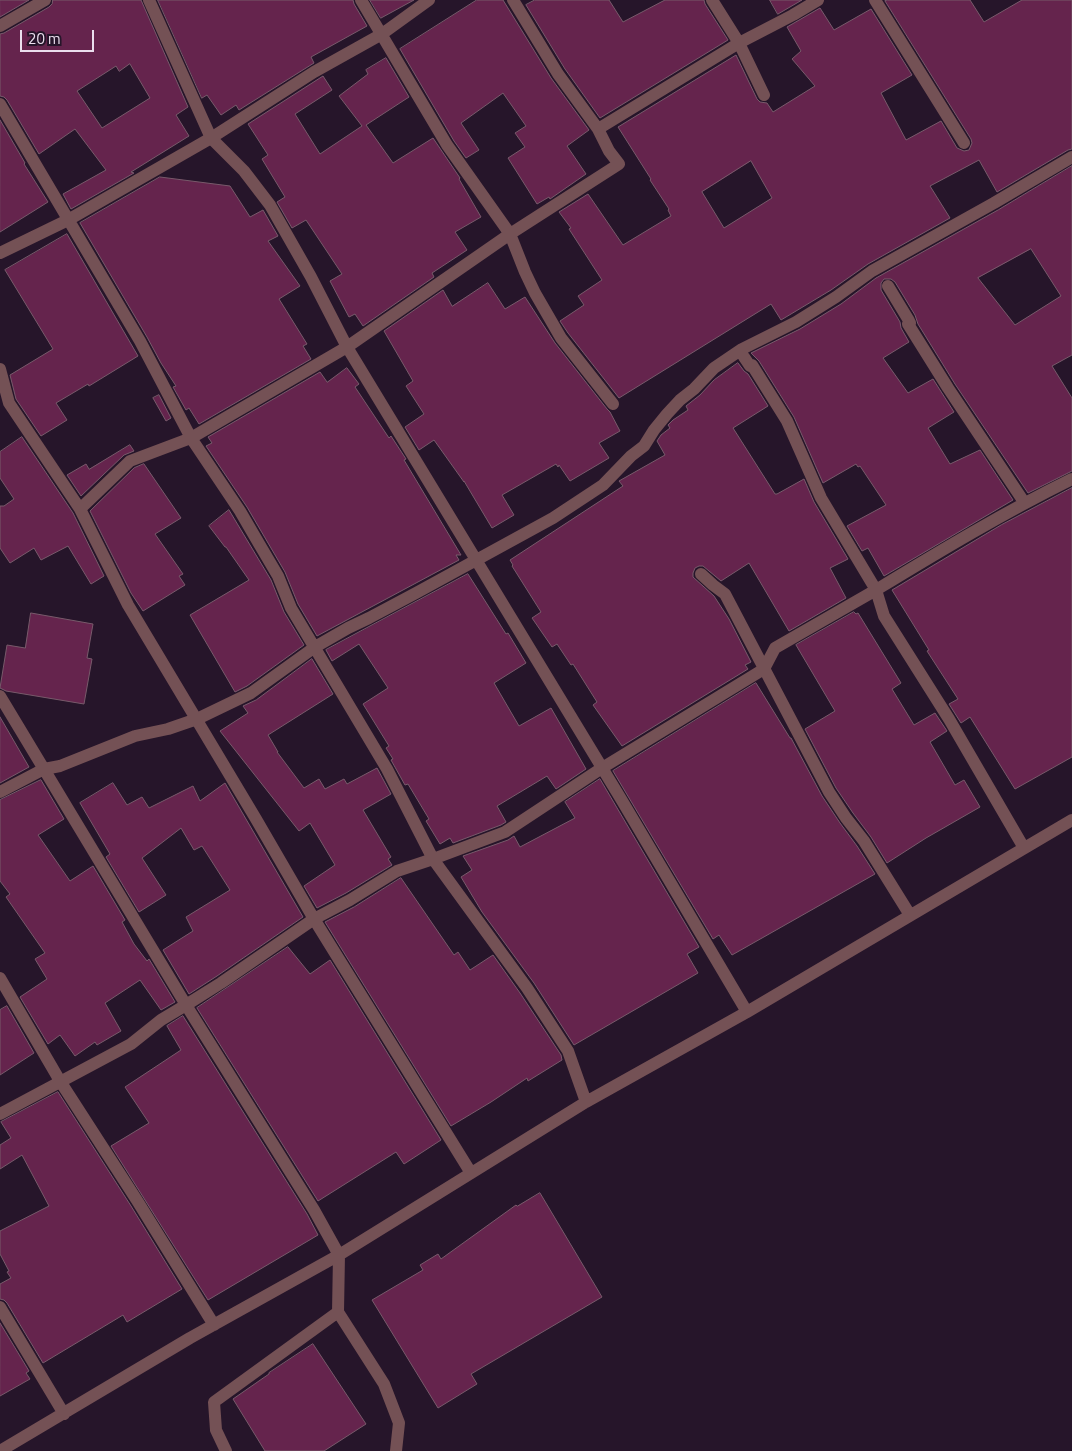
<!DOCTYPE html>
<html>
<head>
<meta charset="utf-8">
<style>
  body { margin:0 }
  #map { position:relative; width:1072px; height:1451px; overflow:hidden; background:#26152a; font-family:"Titillium Web",sans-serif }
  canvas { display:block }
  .scale { position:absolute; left:20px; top:30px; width:74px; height:22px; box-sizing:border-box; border:2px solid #ebdfee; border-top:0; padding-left:6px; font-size:15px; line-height:18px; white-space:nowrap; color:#ebdfee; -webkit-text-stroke:4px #26152a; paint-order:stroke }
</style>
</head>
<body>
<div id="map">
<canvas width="1072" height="1451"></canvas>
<div class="scale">20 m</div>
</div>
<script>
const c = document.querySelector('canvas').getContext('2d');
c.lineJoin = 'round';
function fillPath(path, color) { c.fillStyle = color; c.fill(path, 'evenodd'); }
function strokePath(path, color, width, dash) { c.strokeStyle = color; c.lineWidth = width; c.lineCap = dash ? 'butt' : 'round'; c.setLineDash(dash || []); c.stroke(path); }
const building = new Path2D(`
  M 0,0 L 29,0 L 0,17 Z
  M 53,0 L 141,0 L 188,107 L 176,115 L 189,136 L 131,172 L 134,173 L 71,209 L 63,194 L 106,170 L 75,129 L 39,154 L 7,100 L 4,97 L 0,96 L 0,34 L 4,33 L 49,7 L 52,4 ZM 130,64 L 150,98 L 102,128 L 77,91 L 116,66 L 119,71 Z
  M 158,0 L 353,0 L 354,4 L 367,26 L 311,57 L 314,63 L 239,110 L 236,105 L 221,115 L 207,95 L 202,98 Z
  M 370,0 L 414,0 L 381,18 Z
  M 477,0 L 503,0 L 551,78 L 589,130 L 567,146 L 586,174 L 550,199 L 549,197 L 537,204 L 508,158 L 525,147 L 515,133 L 526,126 L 503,93 L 461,123 L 479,150 L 466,158 L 454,141 L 400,49 Z
  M 535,0 L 609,0 L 623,22 L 665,0 L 704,0 L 705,4 L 728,40 L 600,118 L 565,69 L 526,5 Z
  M 770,0 L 802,0 L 778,14 Z
  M 888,0 L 970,0 L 984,22 L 1022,0 L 1072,0 L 1072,149 L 1068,150 L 997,192 L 979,160 L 930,186 L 950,218 L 868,264 L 831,290 L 781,320 L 771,304 L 619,398 L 568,333 L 560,321 L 584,305 L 578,296 L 602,280 L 569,229 L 571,228 L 559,212 L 588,194 L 623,245 L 671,216 L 668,210 L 669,209 L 650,180 L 651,179 L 618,127 L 736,55 L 757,99 L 760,102 L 767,103 L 773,112 L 815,86 L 792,59 L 801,51 L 787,27 L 820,8 L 834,30 L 871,9 L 912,75 L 881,93 L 906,140 L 941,121 L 957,148 L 964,151 L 969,150 L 972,143 L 971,139 L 885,1 ZM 751,161 L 772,198 L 724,228 L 702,192 Z
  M 386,58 L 409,97 L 366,125 L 393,163 L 433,138 L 460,178 L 459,179 L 481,217 L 455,232 L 467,250 L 432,273 L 434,277 L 363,326 L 355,314 L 349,317 L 330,281 L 342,274 L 306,220 L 292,228 L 277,202 L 285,197 L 262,159 L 268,155 L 248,124 L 323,76 L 332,90 L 295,114 L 320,154 L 362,126 L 339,96 L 368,74 L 366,70 Z
  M 0,120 L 25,163 L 24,164 L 48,202 L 0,232 Z
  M 1072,166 L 1072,355 L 1052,366 L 1072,398 L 1072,471 L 1028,493 L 955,384 L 918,324 L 915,315 L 895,282 L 891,279 L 884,279 L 881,283 L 881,290 L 900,322 L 901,328 L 909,342 L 883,358 L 908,393 L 933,379 L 954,412 L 928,428 L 950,464 L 980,450 L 1013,500 L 884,576 L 868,548 L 862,551 L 847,526 L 886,505 L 860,466 L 858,467 L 856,464 L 823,483 L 794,417 L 759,361 L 751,353 L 800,329 L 841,304 L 876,278 L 998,210 ZM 1031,249 L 1061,296 L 1015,325 L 978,278 Z
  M 160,177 L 230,186 L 250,217 L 263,210 L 278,236 L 268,241 L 300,286 L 279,299 L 307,344 L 303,346 L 311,359 L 199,424 L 189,408 L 186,410 L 173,387 L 176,386 L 161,363 L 147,337 L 80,223 Z
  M 67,234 L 138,356 L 89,386 L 88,384 L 56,403 L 67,420 L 41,436 L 16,399 L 10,375 L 53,349 L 5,270 Z
  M 488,283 L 505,309 L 525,297 L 555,343 L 607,409 L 610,412 L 620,431 L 599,443 L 609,458 L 570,481 L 559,465 L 558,467 L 556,464 L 502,495 L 514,515 L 492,528 L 464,481 L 464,482 L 434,440 L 419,450 L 405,427 L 424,414 L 406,386 L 413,381 L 384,331 L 443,290 L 452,306 Z
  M 738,363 L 744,371 L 748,374 L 768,406 L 733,428 L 775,494 L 777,494 L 804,479 L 814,502 L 848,559 L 830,568 L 846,598 L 789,631 L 749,563 L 721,581 L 703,566 L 699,566 L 695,568 L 693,573 L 693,577 L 714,596 L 729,619 L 751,662 L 745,665 L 748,669 L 622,746 L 593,705 L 597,702 L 573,664 L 571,665 L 557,644 L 552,647 L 532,618 L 541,612 L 512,566 L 513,565 L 510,560 L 623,486 L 619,481 L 665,455 L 657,441 L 661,435 L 670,428 L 668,425 L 673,420 L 688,410 L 686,406 L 700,395 L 714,380 Z
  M 347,368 L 359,384 L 355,387 L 389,438 L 391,436 L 406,459 L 404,460 L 461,555 L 456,555 L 459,560 L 317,636 L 298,604 L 285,572 L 247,507 L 206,446 L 212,443 L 208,437 L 320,372 L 327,382 Z
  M 159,395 L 171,418 L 166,421 L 153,398 Z
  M 22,437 L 73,513 L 104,576 L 91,584 L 68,546 L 41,560 L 34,548 L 10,563 L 0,548 L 0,506 L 4,506 L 14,499 L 0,478 L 0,452 Z
  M 130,445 L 134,451 L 124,455 L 81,496 L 67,475 L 86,464 L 89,469 Z
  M 144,464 L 181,518 L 155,534 L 183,574 L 179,576 L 185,585 L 143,611 L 131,593 L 90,511 L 134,468 Z
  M 1072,488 L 1072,757 L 1015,789 L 970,717 L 961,723 L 949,704 L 958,699 L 927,651 L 929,650 L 892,590 L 1001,525 Z
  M 229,510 L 271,580 L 284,612 L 304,645 L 247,686 L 235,692 L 190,615 L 249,580 L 226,547 L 225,547 L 209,526 Z
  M 468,574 L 506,634 L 508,633 L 526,663 L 494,683 L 519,726 L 551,708 L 586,769 L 556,789 L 547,776 L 497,806 L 506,822 L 501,825 L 453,843 L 450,838 L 440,844 L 426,821 L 429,819 L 408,784 L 405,785 L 391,760 L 393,759 L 386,748 L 389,746 L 363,704 L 388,688 L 359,644 L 332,661 L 326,650 Z
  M 854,612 L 856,614 L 858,613 L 901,683 L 892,689 L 914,725 L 935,713 L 947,731 L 930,742 L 955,785 L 964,780 L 980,807 L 926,838 L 887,863 L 871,837 L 853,813 L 836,788 L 805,729 L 835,711 L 796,645 Z
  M 31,613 L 93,624 L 87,658 L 92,659 L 84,704 L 6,691 L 0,688 L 7,645 L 25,648 Z
  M 312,659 L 333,694 L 268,735 L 278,752 L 277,752 L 304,788 L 319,779 L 325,789 L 344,779 L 347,784 L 377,768 L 391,794 L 363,810 L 391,857 L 388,859 L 392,865 L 346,893 L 317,908 L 304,886 L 335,865 L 310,823 L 299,831 L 220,731 L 248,713 L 243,706 L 256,700 Z
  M 756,683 L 790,738 L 791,738 L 822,796 L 840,823 L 857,846 L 875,874 L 732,955 L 719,935 L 713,939 L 613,771 Z
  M 0,717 L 29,767 L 0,783 Z
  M 600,779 L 699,947 L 687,954 L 698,973 L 574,1045 L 534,983 L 482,912 L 461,877 L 472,870 L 463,856 L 508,840 L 514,836 L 520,847 L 575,818 L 565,802 Z
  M 41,780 L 64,819 L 38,835 L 70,881 L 93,866 L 125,920 L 122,922 L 134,944 L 147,961 L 149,959 L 175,1002 L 161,1010 L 140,980 L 105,1003 L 121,1031 L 97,1045 L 95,1042 L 75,1056 L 60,1035 L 48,1044 L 20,997 L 47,979 L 35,959 L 45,953 L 6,897 L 10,894 L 0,881 L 0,800 Z
  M 113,783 L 127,805 L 142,797 L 149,808 L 193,786 L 200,801 L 225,783 L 303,917 L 217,976 L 189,994 L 163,950 L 193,931 L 186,917 L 230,890 L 202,846 L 194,850 L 181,828 L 142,858 L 166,895 L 139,912 L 106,857 L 110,854 L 80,803 Z
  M 401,878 L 454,955 L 458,952 L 470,970 L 493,955 L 520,993 L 561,1055 L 562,1060 L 528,1081 L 527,1078 L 491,1102 L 451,1126 L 325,922 L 354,907 Z
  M 288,947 L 310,974 L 330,960 L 441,1140 L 404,1164 L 396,1152 L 318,1201 L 197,1008 Z
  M 7,1006 L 34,1053 L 0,1075 L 0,1010 Z
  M 183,1016 L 307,1214 L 318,1235 L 208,1300 L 111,1146 L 149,1123 L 125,1087 L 181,1050 L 167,1026 Z
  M 58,1092 L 131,1206 L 182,1289 L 127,1322 L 123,1315 L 43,1363 L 7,1303 L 4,1300 L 0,1299 L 0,1284 L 11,1278 L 7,1272 L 9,1271 L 0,1254 L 0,1231 L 49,1206 L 22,1155 L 0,1169 L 0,1145 L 11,1138 L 1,1122 Z
  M 540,1193 L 602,1297 L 471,1374 L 477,1384 L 438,1408 L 372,1300 L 423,1270 L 420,1265 L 438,1254 L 441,1259 L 516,1205 L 517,1206 Z
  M 0,1323 L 29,1371 L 26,1373 L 30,1379 L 0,1396 Z
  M 313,1344 L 366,1424 L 324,1451 L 265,1451 L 233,1399 L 269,1374 L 269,1373 Z`);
const minor = new Path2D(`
  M 149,0 L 211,138 L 244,171 L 270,205 L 311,277 L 347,347 L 621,799 L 747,1012
  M 361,0 L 447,145 L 510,234 L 525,272 L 535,293 L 561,338 L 613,404
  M 712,0 L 739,43 L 764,95
  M 875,0 L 964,143
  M 0,26 L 45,0
  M 0,104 L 140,341 L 191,438 L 240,511 L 258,542 L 278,576 L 291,608 L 387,769 L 433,859 L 527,988 L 568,1051 L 586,1102
  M 598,129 L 739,43 L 793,15 L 818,0
  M 0,253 L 68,220 L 211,138 L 314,72 L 382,34 L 429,0
  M 888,286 L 908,319 L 910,323 L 908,324 L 948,388 L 1024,502
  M 0,369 L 9,403 L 80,509 L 128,605 L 256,819 L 314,919 L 471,1173
  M 80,509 L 130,461 L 191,438 L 347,347 L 510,234 L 619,164 L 609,151 L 598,129 L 558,74 L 513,0
  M 701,574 L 713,585 L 725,594 L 829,792 L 846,818 L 864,841 L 910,915
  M 0,696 L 186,1005 L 314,1210 L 339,1255 L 338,1312 L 384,1384 L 399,1423 L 396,1451
  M 0,792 L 44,769 L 60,766 L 135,736 L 168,729 L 197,719 L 251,693 L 315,647 L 348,628 L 369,618 L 416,593 L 553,518 L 603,485 L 631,456 L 644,446 L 654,430 L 667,414 L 680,400 L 694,389 L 714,368 L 742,349 L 796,322 L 836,297 L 872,271 L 994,203 L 1072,157
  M 1024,848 L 949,719 L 884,616 L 876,590 C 940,551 1005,512 1072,479
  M 0,978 L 60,1081 L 138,1202 L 214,1325
  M 0,1114 L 131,1044 L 161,1020 L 186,1005 L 221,983 L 314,919 L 350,900 L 397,871 L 433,859 L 505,832 L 602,768 L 764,669 L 775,648 L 876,590 L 821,498 L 787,421 L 752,365 L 750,366 L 744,357
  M 0,1307 L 64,1414
  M 0,1451 L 190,1338 L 339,1255 L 586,1102 L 747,1012 L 1072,820
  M 226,1451 L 216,1430 L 214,1402 L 338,1312`);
fillPath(building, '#65244d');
strokePath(building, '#785a6b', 1);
strokePath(minor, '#745155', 12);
</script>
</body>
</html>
